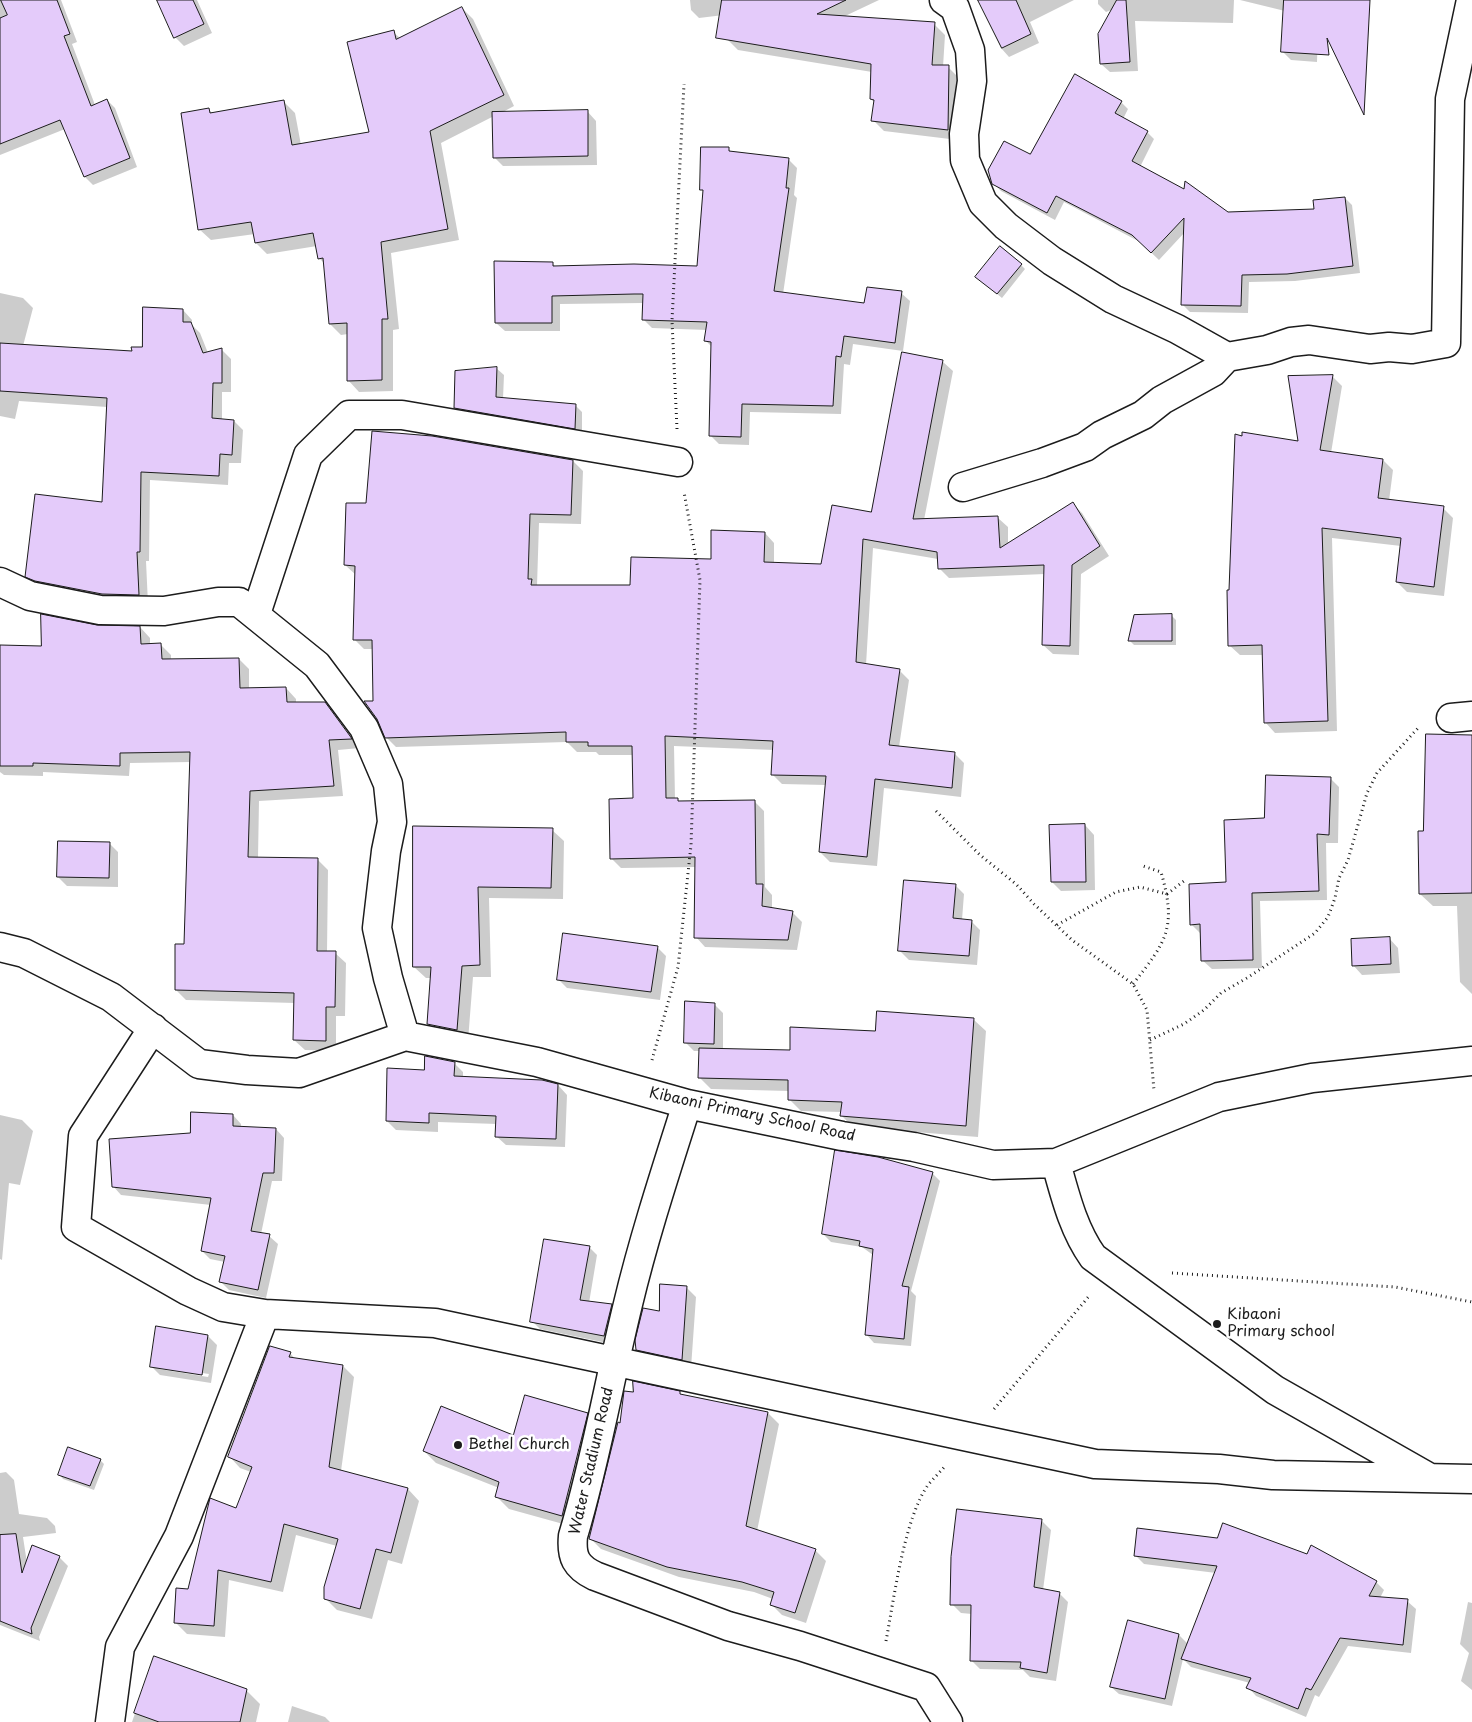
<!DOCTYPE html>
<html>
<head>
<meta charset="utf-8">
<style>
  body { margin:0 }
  canvas { display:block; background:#fff }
</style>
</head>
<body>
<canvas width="1472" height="1722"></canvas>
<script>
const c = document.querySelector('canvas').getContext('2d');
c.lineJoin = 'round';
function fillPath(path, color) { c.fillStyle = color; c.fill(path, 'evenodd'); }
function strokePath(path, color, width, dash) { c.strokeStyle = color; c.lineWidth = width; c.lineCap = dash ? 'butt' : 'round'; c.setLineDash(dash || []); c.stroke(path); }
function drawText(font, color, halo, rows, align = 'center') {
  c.font = font + ' "Playpen Sans",sans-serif'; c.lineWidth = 5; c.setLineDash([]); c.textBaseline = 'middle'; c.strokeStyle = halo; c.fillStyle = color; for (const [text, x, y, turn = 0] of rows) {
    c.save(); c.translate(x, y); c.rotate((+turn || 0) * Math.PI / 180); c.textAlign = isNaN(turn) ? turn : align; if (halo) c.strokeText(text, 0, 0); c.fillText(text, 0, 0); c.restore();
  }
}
const shadow = new Path2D(`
  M 0,0 L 61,0 L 77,42 L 72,44 L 95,105 L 107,100 L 115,108 L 137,167 L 93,185 L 85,177 L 65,129 L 0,155 Z
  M 158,0 L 197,0 L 212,33 L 184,46 L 175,37 Z
  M 690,0 L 879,0 L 843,17 L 934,24 L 945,35 L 943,67 L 948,67 L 959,78 L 958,140 L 884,131 L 873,120 L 875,103 L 871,99 L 872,72 L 738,50 L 728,40 L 732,14 L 699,18 L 691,10 Z
  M 979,0 L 1074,0 L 1030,22 L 1039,43 L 1009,57 L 1001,48 Z
  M 1098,0 L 1234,0 L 1233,23 L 1135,21 L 1138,71 L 1110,72 L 1101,64 L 1114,9 L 1106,12 L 1098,4 Z
  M 1240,0 L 1319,0 L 1317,62 L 1291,60 L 1282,51 L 1285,11 Z
  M 462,8 L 473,19 L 514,106 L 501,113 L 587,111 L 596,121 L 597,165 L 503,166 L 494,157 L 494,116 L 441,143 L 459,240 L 391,253 L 399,329 L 393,330 L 393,391 L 359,392 L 348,380 L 348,334 L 341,335 L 330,324 L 325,264 L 319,258 L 317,246 L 267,254 L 256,243 L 255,234 L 211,240 L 199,229 L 209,110 L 213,114 L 284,102 L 295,113 L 301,145 L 370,133 L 393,32 L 400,38 Z
  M 1121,102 L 1128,109 L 1123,119 L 1147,132 L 1154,139 L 1140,167 L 1228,213 L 1315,210 L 1345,198 L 1352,205 L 1360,273 L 1295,281 L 1249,282 L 1248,313 L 1190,312 L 1183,305 L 1185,232 L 1159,260 L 1140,242 L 1064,202 L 1055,220 L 1001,191 L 993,183 L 1030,156 Z
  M 728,149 L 733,153 L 789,160 L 797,168 L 794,195 L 797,198 L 783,294 L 866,304 L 901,293 L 910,301 L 903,351 L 853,344 L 850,365 L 844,364 L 841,414 L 750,412 L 749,445 L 719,444 L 710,435 L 712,347 L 705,340 L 707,330 L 652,328 L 644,320 L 644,303 L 560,304 L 560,331 L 505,331 L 496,323 L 552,263 L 556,267 L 698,267 L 704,191 L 702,189 Z
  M 1021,265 L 1025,269 L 1002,298 L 981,281 Z
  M 0,293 L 23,298 L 33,308 L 23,346 L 133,353 L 143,348 L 183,310 L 192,320 L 192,325 L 200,333 L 208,353 L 222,350 L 231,359 L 231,392 L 222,392 L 222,420 L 234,421 L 243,430 L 241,463 L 229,463 L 228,485 L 150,480 L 149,561 L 146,561 L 148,604 L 36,586 L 27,576 L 103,503 L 107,407 L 19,401 L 15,419 L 0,416 Z
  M 903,354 L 943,362 L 953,371 L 924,520 L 998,518 L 1008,527 L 1008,544 L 1073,504 L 1082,513 L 1109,556 L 1081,574 L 1079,655 L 1053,654 L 1043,645 L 1045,574 L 949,578 L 939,568 L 938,559 L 873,548 L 866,665 L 899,670 L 909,680 L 899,747 L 955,754 L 964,763 L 961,797 L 884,788 L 877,866 L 830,862 L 820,852 L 826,785 L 782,784 L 772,774 L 774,750 L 674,746 L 675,799 L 681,802 L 754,801 L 764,811 L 765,887 L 772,895 L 772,909 L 792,912 L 802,922 L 797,950 L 705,947 L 696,937 L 696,867 L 621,868 L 611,858 L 634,800 L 634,755 L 599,755 L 596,752 L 577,752 L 567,742 L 396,747 L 386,737 L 375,702 L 374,649 L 364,649 L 354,639 L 356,575 L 345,565 L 367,505 L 573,461 L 583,471 L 581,524 L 539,523 L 537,586 L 631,586 L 712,560 L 765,533 L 774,543 L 774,564 L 823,565 L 872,513 Z
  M 496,368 L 504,375 L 503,399 L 575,405 L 582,412 L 582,435 L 463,415 L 456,408 Z
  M 1332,376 L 1342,386 L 1331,453 L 1383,460 L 1393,470 L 1389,501 L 1443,508 L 1453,518 L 1444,596 L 1407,592 L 1397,582 L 1401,546 L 1332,538 L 1337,731 L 1275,733 L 1265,722 L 1263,655 L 1240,655 L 1229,645 L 1299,443 Z
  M 1171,615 L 1176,620 L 1176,645 L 1134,645 L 1130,641 Z
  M 97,627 L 140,627 L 150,638 L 150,645 L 161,645 L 171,655 L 171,660 L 239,659 L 249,669 L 249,689 L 286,688 L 296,699 L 296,703 L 324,703 L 360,748 L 338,750 L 343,796 L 259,801 L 258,858 L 318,860 L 328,870 L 327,952 L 335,953 L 346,963 L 345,1016 L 336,1016 L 336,1051 L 305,1050 L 294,1040 L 295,1003 L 186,1000 L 176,990 L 186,945 L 191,762 L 130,763 L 129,776 L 43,772 L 43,776 L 4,775 L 0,772 L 0,646 L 42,647 Z
  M 1472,736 L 1472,994 L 1460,982 L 1457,906 L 1433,906 L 1420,894 L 1424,832 Z
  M 1330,778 L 1339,787 L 1338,843 L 1326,843 L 1327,900 L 1260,901 L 1262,968 L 1212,969 L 1202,960 L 1200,933 L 1191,924 Z
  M 1085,825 L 1094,835 L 1095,890 L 1061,891 L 1052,882 Z
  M 414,827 L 552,830 L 564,841 L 563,899 L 489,898 L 491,977 L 473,977 L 468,1041 L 440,1036 L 428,1024 L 432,978 L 426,978 L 414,967 Z
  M 109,843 L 118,852 L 118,887 L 67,886 L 58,877 Z
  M 955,885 L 964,894 L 962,920 L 971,921 L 980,930 L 977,965 L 909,960 L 900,951 Z
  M 1389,938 L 1398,948 L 1400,973 L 1362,975 L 1353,965 Z
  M 657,947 L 666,956 L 660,1000 L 567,988 L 558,979 Z
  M 714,1004 L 723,1013 L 723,1050 L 791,1051 L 876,1032 L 878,1012 L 974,1020 L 986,1031 L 978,1137 L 853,1127 L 841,1115 L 842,1112 L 801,1111 L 789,1099 L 789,1091 L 711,1089 L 699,1077 L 700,1051 L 694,1051 L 685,1042 Z
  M 454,1063 L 463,1072 L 463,1078 L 558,1085 L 567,1095 L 565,1147 L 506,1145 L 496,1136 L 497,1124 L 438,1122 L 438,1132 L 396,1130 L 387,1121 L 425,1071 Z
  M 0,1115 L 22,1120 L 33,1131 L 20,1185 L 9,1183 L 2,1260 L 0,1259 Z
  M 233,1115 L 241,1124 L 241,1128 L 276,1129 L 284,1138 L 282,1181 L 272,1181 L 261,1234 L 269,1236 L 278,1244 L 266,1298 L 229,1290 L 221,1282 L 225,1262 L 210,1259 L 202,1251 L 211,1205 L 121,1195 L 113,1186 L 191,1135 Z
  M 932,1173 L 940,1181 L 911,1291 L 916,1296 L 911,1346 L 874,1343 L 866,1334 L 873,1255 L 862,1247 L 831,1242 L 823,1234 Z
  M 589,1247 L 597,1255 L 589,1303 L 611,1306 L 619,1313 L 612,1344 L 540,1329 L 532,1321 Z
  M 687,1288 L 696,1297 L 691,1368 L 647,1359 L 637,1349 L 660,1312 Z
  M 208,1336 L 217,1345 L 211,1383 L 160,1375 L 151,1366 ZM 159,1367 L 209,1374 L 208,1377 L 159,1369 Z
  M 290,1353 L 296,1360 L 343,1366 L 354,1377 L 341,1471 L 408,1489 L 419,1501 L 402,1564 L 388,1560 L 372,1619 L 337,1610 L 326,1599 L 337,1546 L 296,1535 L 283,1592 L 229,1580 L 225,1637 L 187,1634 L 175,1622 L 189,1590 L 236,1509 L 251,1472 L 240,1468 L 229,1456 Z
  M 680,1393 L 683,1396 L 768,1413 L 779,1424 L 757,1531 L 815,1550 L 826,1561 L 806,1623 L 782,1615 L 771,1604 L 773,1599 L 754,1592 L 679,1577 L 601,1549 L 590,1538 L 621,1424 Z
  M 587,1414 L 599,1426 L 574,1527 L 509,1509 L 497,1497 L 499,1488 L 436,1463 L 424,1451 L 514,1436 Z
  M 100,1460 L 104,1464 L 94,1490 L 63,1479 L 59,1474 Z
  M 6,1472 L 14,1480 L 19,1514 L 47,1518 L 55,1526 L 56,1533 L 23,1537 L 27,1563 L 33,1546 L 60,1558 L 68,1566 L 39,1637 L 40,1641 L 0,1625 L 0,1473 Z
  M 959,1510 L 1042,1521 L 1051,1530 L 1043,1590 L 1059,1593 L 1068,1602 L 1056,1681 L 1030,1677 L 1023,1670 L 980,1669 L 971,1660 L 972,1614 L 961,1613 L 952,1604 Z
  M 1136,1556 L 1376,1582 L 1384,1590 L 1380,1598 L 1407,1601 L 1416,1609 L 1411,1653 L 1348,1646 L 1319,1697 L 1315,1695 L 1306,1717 L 1256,1696 L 1248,1687 L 1250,1683 L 1191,1667 L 1183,1659 L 1172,1706 L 1119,1694 L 1111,1687 L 1179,1635 L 1188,1644 L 1216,1573 L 1144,1564 Z
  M 1468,1602 L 1472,1603 L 1472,1690 L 1461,1681 L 1469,1653 L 1460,1644 Z
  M 154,1658 L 246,1690 L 260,1704 L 256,1722 L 132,1722 Z
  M 292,1706 L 325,1717 L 330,1722 L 288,1722 Z`);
const building = new Path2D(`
  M 1,0 L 57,0 L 70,34 L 64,36 L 91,106 L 107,99 L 130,158 L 84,177 L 60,120 L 0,144 L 0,18 L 7,15 Z
  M 157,0 L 193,0 L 204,24 L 174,38 Z
  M 722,0 L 846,0 L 817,14 L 935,22 L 932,65 L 949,65 L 948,130 L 871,121 L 874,100 L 870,99 L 871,64 L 716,38 Z
  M 978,0 L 1016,0 L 1031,34 L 1002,48 Z
  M 1117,0 L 1126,0 L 1130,62 L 1100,64 L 1098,34 Z
  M 1284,0 L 1370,0 L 1364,115 L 1327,38 L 1329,55 L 1281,52 Z
  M 462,7 L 504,95 L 430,131 L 448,229 L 381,242 L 388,319 L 382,319 L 382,380 L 347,381 L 347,323 L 329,324 L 323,258 L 318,259 L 313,233 L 255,243 L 251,222 L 198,230 L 181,113 L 209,108 L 210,113 L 284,100 L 292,145 L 369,132 L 347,42 L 394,30 L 396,39 Z
  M 1075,74 L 1122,101 L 1115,113 L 1148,131 L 1132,161 L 1184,189 L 1185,181 L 1228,212 L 1314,209 L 1313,200 L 1345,197 L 1353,266 L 1287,274 L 1242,275 L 1241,306 L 1181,305 L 1184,218 L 1151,253 L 1132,235 L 1056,196 L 1047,213 L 992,184 L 988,170 L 1004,141 L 1030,154 Z
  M 588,110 L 588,156 L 493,158 L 492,112 Z
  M 701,147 L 729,147 L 729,151 L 789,158 L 786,188 L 789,188 L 774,291 L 864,303 L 867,287 L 902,291 L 895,343 L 844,336 L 841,357 L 836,356 L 833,406 L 742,404 L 741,437 L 709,436 L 711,342 L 704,341 L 707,322 L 642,320 L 643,294 L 634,294 L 552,296 L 552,323 L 495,323 L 494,261 L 553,262 L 553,266 L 634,264 L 697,266 L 703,190 L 700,190 Z
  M 1000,246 L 1022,264 L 997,294 L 975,277 Z
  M 143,307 L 183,309 L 183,322 L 191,322 L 203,353 L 222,348 L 222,383 L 213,383 L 212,418 L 234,420 L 232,455 L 220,454 L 219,476 L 141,472 L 140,552 L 137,552 L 139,595 L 102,594 L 35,581 L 25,577 L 35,494 L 102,502 L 107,398 L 0,391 L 0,343 L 132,351 L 131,347 L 142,347 Z
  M 902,352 L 943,360 L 913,519 L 998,516 L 1000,548 L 1073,502 L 1100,546 L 1072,565 L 1070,646 L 1042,645 L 1044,565 L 938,569 L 937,552 L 863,539 L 856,662 L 900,669 L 889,745 L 955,752 L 952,788 L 875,779 L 867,857 L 819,852 L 826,776 L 771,775 L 773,741 L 665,736 L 666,798 L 678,798 L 678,801 L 755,800 L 756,884 L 763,884 L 762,906 L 793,911 L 788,940 L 694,938 L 695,857 L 610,859 L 609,799 L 633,798 L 632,746 L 588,746 L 588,742 L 566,742 L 566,732 L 385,738 L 377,719 L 364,701 L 373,701 L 372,640 L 353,640 L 355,566 L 344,565 L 346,503 L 366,503 L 372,431 L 432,436 L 573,460 L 571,515 L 530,514 L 528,579 L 532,579 L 531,585 L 630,585 L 631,557 L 711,559 L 711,530 L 765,532 L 764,562 L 821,564 L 832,505 L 871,512 Z
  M 497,367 L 496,397 L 576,404 L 575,429 L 454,408 L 455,371 Z
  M 1333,375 L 1320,450 L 1383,459 L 1378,498 L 1444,506 L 1434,587 L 1396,582 L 1401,538 L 1322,528 L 1328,721 L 1264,723 L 1262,645 L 1228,646 L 1227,590 L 1229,590 L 1235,434 L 1242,436 L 1242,432 L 1298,441 L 1288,376 Z
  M 41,614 L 97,625 L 140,626 L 141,644 L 161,643 L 162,659 L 239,658 L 240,688 L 286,687 L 287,702 L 325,702 L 350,736 L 352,739 L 329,740 L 334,786 L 250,791 L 248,857 L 318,858 L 317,951 L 336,951 L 335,1007 L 326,1007 L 326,1041 L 293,1040 L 294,993 L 175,990 L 175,944 L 184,944 L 190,752 L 120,753 L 120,766 L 33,763 L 33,766 L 0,766 L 0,645 L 41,646 Z
  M 1172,614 L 1172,641 L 1128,641 L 1134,615 Z
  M 1426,734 L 1472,735 L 1472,893 L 1419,894 L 1418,831 L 1423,831 Z
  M 1266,775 L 1331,777 L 1329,835 L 1317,834 L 1319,891 L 1252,893 L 1253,960 L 1201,961 L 1200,924 L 1190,925 L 1189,884 L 1226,882 L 1224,820 L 1264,818 Z
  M 1085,824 L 1086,882 L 1051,882 L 1049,825 Z
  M 413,826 L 553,828 L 551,888 L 478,887 L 480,965 L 462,966 L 457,1030 L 427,1024 L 431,967 L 413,967 Z
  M 58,841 L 110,842 L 109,878 L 57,877 Z
  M 904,880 L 956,884 L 953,918 L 972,920 L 969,956 L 898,951 Z
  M 563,933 L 658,946 L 651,992 L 557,980 Z
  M 1390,937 L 1391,964 L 1352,966 L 1351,939 Z
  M 685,1001 L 715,1003 L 714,1044 L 684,1043 Z
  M 877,1011 L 974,1018 L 966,1126 L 840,1116 L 842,1102 L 788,1100 L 788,1080 L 698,1078 L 699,1048 L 790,1050 L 790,1027 L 875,1031 Z
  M 425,1056 L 455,1062 L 454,1076 L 542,1080 L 558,1084 L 556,1139 L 495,1137 L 496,1116 L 429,1113 L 429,1123 L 386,1121 L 387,1068 L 424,1070 Z
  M 191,1112 L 233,1114 L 233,1126 L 276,1128 L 274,1173 L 263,1173 L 251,1231 L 270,1234 L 258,1290 L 219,1282 L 225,1256 L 201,1251 L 211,1198 L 112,1187 L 109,1139 L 190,1133 Z
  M 835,1150 L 878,1157 L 933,1172 L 902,1286 L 909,1287 L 904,1339 L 865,1335 L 873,1249 L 859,1246 L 860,1241 L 822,1234 Z
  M 544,1239 L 590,1246 L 580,1300 L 612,1304 L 604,1336 L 530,1322 Z
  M 660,1284 L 687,1286 L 682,1360 L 636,1350 L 635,1340 L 643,1308 L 659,1311 Z
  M 156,1326 L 208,1335 L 202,1375 L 150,1367 Z
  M 270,1346 L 291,1352 L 289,1357 L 343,1365 L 329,1467 L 408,1488 L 391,1553 L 376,1549 L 360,1609 L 324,1599 L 324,1587 L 338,1539 L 284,1524 L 271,1582 L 218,1570 L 214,1626 L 174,1623 L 176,1588 L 188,1589 L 210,1498 L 236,1508 L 252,1467 L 228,1457 Z
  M 633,1381 L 680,1391 L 680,1394 L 768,1412 L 746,1526 L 816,1549 L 795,1613 L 770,1605 L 774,1592 L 742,1582 L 667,1567 L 589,1539 L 618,1422 L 620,1423 L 624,1391 L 633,1392 Z
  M 525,1395 L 588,1413 L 562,1516 L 495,1497 L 499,1482 L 423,1451 L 441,1406 L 513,1435 Z
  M 68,1447 L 101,1459 L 90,1486 L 58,1475 Z
  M 957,1509 L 1042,1519 L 1034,1587 L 1060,1592 L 1047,1673 L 1020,1668 L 1021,1662 L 970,1661 L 971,1605 L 950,1605 L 951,1557 Z
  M 1223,1523 L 1307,1554 L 1311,1545 L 1377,1581 L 1369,1596 L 1408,1599 L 1403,1645 L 1340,1638 L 1311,1690 L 1306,1688 L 1298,1709 L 1246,1688 L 1251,1678 L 1181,1659 L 1217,1566 L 1134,1556 L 1137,1528 L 1217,1538 Z
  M 16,1534 L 22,1573 L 32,1545 L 60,1556 L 31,1628 L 32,1634 L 0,1621 L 0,1535 Z
  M 1128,1620 L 1179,1634 L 1165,1699 L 1110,1687 Z
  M 154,1656 L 247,1689 L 240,1722 L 159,1722 L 134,1713 Z`);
const path = new Path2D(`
  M 677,429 L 672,321 L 684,84
  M 936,811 L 980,855 L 1016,884 L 1034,904 L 1072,940 L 1133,984 L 1147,1010 L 1154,1090
  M 1057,925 L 1116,892 L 1140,887 L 1167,894 L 1184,881
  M 1133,984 C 1167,941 1177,927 1161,872 L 1140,865
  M 1150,1040 L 1184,1024 L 1204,1010 L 1221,993 L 1247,978 L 1315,933 L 1328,917 L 1335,898 L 1339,878 L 1348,860 L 1367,793 L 1377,773 L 1419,727
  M 652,1060 L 678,967 L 691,845 L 700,580 L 684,492
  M 1172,1273 L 1395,1287 L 1472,1302
  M 994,1409 L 1090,1295
  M 886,1641 C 894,1599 904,1519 928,1485 C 934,1478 940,1472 946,1465`);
const minor = new Path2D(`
  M 944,0 L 955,8 L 970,50 L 972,81 L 964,134 L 965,160 L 983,203 L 1006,226 L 1052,261 L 1113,299 L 1177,329 L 1227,357 L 1267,350 L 1291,342 L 1309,340 L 1370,349 L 1389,347 L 1412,349 L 1446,343 L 1450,99 L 1471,0
  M 963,487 L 1042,463 L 1085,447 L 1102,435 L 1143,415 L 1162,400 L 1213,372 L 1227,357
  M 0,582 L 30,596 L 100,610 L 164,611 L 218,602 L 239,602 L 317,665 L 364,728 L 388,784 L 392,822 L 386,851 L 377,928 L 388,978 L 405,1036
  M 256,614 L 308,455 L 349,415 L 402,415 L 678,462
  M 1451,718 L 1472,716
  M 0,947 L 24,953 L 111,997 L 199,1064 L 247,1070 L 299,1073 L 405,1036 L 537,1062 L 687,1104 L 842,1136 L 914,1147 L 993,1165 L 1056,1163 L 1219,1097 L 1312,1078 L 1472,1061
  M 153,1028 L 83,1136 L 76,1227 L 188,1291 L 223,1307 L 265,1314 L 435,1323 L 1095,1464 L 1219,1469 L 1273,1475 L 1472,1479
  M 687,1104 C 666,1170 644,1237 628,1304 C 609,1381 596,1460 573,1536 C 571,1557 576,1567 595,1576 L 728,1626 L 800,1646 L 926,1687 L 948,1722
  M 1056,1163 C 1065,1195 1073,1229 1093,1257 L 1275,1390 L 1428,1477
  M 110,1722 L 120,1647 L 179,1536 L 265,1314`);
const markers = [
  [1217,1324,5,"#1c1c1c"],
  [458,1445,5,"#1c1c1c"]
];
const streetNames = [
  ["Kibaoni Primary School Road",752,1115,12],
  ["Water Stadium Road",592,1461,-77]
];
const poiNames = [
  ["Kibaoni",1227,1315],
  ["Primary school",1227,1332],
  ["Bethel Church",468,1445]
];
fillPath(shadow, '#0003');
fillPath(building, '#e4cbfa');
strokePath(building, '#1c1c1c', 1);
strokePath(minor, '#1c1c1c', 31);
strokePath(path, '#1c1c1c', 3, [1, 4]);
strokePath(minor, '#fff', 28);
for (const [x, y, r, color] of markers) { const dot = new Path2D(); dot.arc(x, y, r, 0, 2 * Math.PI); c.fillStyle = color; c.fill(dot); strokePath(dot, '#fff', 2); }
drawText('15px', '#1c1c1c', '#fff', streetNames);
drawText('15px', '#1c1c1c', '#fff', poiNames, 'left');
</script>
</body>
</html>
